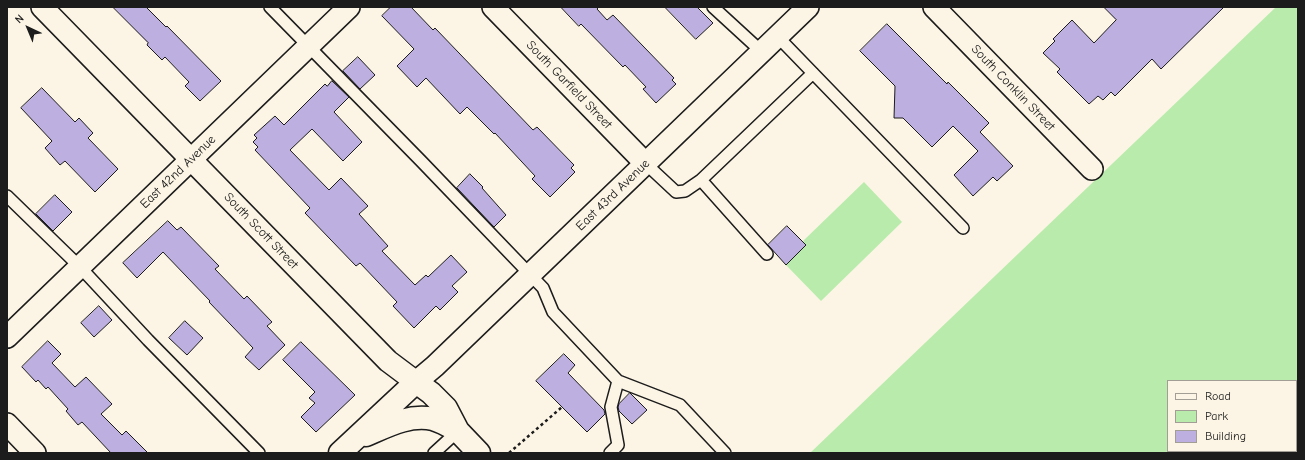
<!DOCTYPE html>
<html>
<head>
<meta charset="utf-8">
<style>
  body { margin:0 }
  #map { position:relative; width:1305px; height:460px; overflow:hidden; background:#fcf5e5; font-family:"Comic Neue",sans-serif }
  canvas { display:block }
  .frame { position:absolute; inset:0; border:8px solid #1c1c1c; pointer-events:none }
  .legend { position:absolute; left:1167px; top:380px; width:130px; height:72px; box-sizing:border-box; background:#fcf5e5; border:1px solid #a29e95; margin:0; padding:5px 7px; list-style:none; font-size:12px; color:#1c1c1c }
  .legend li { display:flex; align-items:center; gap:8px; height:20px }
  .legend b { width:20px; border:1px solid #a29e95 }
  .north { position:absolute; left:8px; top:8px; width:40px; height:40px; -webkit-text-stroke:3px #fcf5e5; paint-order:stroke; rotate:316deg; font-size:11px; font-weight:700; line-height:16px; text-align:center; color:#1c1c1c }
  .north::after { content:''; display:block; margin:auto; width:14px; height:18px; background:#1c1c1c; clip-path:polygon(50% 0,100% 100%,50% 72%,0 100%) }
</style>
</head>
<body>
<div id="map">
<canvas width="1305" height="460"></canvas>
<div class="frame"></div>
<ul class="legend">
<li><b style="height:5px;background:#fcf5e5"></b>Road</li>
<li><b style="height:11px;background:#b9ecac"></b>Park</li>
<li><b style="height:11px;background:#bdafdf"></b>Building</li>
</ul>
<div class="north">N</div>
</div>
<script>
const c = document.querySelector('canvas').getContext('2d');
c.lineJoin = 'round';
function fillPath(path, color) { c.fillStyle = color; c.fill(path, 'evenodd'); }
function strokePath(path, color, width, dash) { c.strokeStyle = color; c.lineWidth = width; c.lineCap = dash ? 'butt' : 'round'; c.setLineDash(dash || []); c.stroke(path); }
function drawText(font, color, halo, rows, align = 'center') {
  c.font = font + ' "Comic Neue",sans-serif'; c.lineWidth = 3; c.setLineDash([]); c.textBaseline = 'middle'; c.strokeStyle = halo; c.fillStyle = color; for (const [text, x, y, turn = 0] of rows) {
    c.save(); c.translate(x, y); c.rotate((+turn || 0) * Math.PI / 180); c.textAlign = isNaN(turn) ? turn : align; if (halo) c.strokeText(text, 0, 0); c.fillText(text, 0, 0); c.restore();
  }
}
const green = new Path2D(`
  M 1276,7 L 1298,7 L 1298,453 L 810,453 ZM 1168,381 L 1296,381 L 1296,451 L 1168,451 Z
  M 864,182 L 902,222 L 821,301 L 786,265 L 806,245 L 803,241 Z`);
const building = new Path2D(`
  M 113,7 L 146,7 L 166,27 L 167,26 L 221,81 L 200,101 L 185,86 L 189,82 L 165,57 L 162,60 L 147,45 L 148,43 Z
  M 391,7 L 411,7 L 433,30 L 435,28 L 533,130 L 537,127 L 574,165 L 571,168 L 575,172 L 550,197 L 532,179 L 535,176 L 495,133 L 494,134 L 467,107 L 460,114 L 426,78 L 417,87 L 397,66 L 414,49 L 382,16 Z
  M 561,7 L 599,7 L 597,9 L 607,20 L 613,15 L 674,78 L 672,80 L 676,84 L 656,103 L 643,89 L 646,87 L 625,65 L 623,67 L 581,24 L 579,26 Z
  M 665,7 L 697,7 L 713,23 L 696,39 Z
  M 1104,7 L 1224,7 L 1161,69 L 1152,59 L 1115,96 L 1111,92 L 1103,100 L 1098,96 L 1089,104 L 1057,72 L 1060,69 L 1043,53 L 1055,41 L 1053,39 L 1072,20 L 1094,43 L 1116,20 Z
  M 887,24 L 947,84 L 948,82 L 989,123 L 980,132 L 1013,166 L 997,181 L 993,177 L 973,196 L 954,175 L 978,151 L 953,126 L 932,147 L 903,118 L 894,118 L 895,86 L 860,51 Z
  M 358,57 L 375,75 L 360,89 L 343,71 Z
  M 332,81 L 349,97 L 334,112 L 362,142 L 343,161 L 312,129 L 290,150 L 329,190 L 341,178 L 368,206 L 359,214 L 388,246 L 382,251 L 415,285 L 426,275 L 428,277 L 451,255 L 467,272 L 452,286 L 458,292 L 440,310 L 436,306 L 414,328 L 393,306 L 397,302 L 360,263 L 356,266 L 305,213 L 310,208 L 255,150 L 258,147 L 253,142 L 257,138 L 254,135 L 275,116 L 284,125 L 325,84 L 327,86 Z
  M 42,88 L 75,122 L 79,118 L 93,133 L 88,138 L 118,169 L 95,192 L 65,161 L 60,165 L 45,148 L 52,141 L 21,108 Z
  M 470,174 L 483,187 L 482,188 L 506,215 L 494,227 L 457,188 Z
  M 55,195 L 72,212 L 53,231 L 36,214 Z
  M 168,221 L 177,230 L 181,227 L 219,266 L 215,269 L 244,299 L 247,296 L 272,322 L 267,326 L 285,345 L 259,370 L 245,357 L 253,348 L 209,302 L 210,301 L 163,252 L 137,278 L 123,263 Z
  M 787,226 L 806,245 L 786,265 L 768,245 Z
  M 99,306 L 112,320 L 94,337 L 81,323 Z
  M 185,321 L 203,338 L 187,355 L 169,338 Z
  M 48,341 L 61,354 L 52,363 L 75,387 L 86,377 L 112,404 L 101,414 L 122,435 L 126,431 L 148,453 L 111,453 L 82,422 L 78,425 L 66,411 L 68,409 L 48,387 L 46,389 L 38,380 L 36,382 L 22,367 Z
  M 301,342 L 355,395 L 316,432 L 301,417 L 315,403 L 309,398 L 315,392 L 283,360 Z
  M 564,354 L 575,365 L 568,373 L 604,410 L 605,414 L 587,432 L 536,381 Z
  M 630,393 L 647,410 L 632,424 L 619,411 L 618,407 L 619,404 Z`);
const path = new Path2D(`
  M 509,453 L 562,407`);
const lane = new Path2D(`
  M 270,7 L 422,162 L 543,288 L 553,312 L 618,381 L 680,405 L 725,453
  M 713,7 L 762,52
  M 778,37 L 963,228
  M 646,164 L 676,192 L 685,191 L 701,180 L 813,73
  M 701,180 L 767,254
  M 7,196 L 80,267 L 148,340 L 259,453
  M 434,453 L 458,431
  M 610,453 L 618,445 L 611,407 L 618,381`);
const street = new Path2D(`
  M 42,7 L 388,361 L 416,382 L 435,366 L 808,7
  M 493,7 L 646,164
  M 934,7 L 1092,169
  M 7,337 L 349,7
  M 7,424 L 35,453`);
const secondary = new Path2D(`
  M 366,435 C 387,426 409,414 433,419 C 441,421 451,427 458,431
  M 340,453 L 416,382 L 431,393 L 446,408 L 458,431 L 479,453`);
const streetNames = [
  ["South Garfield Street",569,85,46],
  ["South Conklin Street",1013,88,46],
  ["East 42nd Avenue",178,172,-44],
  ["East 43rd Avenue",613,195,-44],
  ["South Scott Street",261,231,46]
];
fillPath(green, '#b9ecac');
fillPath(building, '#bdafdf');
strokePath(building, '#1c1c1c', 1);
strokePath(lane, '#1c1c1c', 14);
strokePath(street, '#1c1c1c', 24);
strokePath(secondary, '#1c1c1c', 25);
strokePath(path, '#1c1c1c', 2.5, [3, 3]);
strokePath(lane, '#fcf5e5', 11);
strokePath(street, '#fcf5e5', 21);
strokePath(secondary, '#fcf5e5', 22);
drawText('13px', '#1c1c1c', '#fcf5e5', streetNames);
</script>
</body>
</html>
